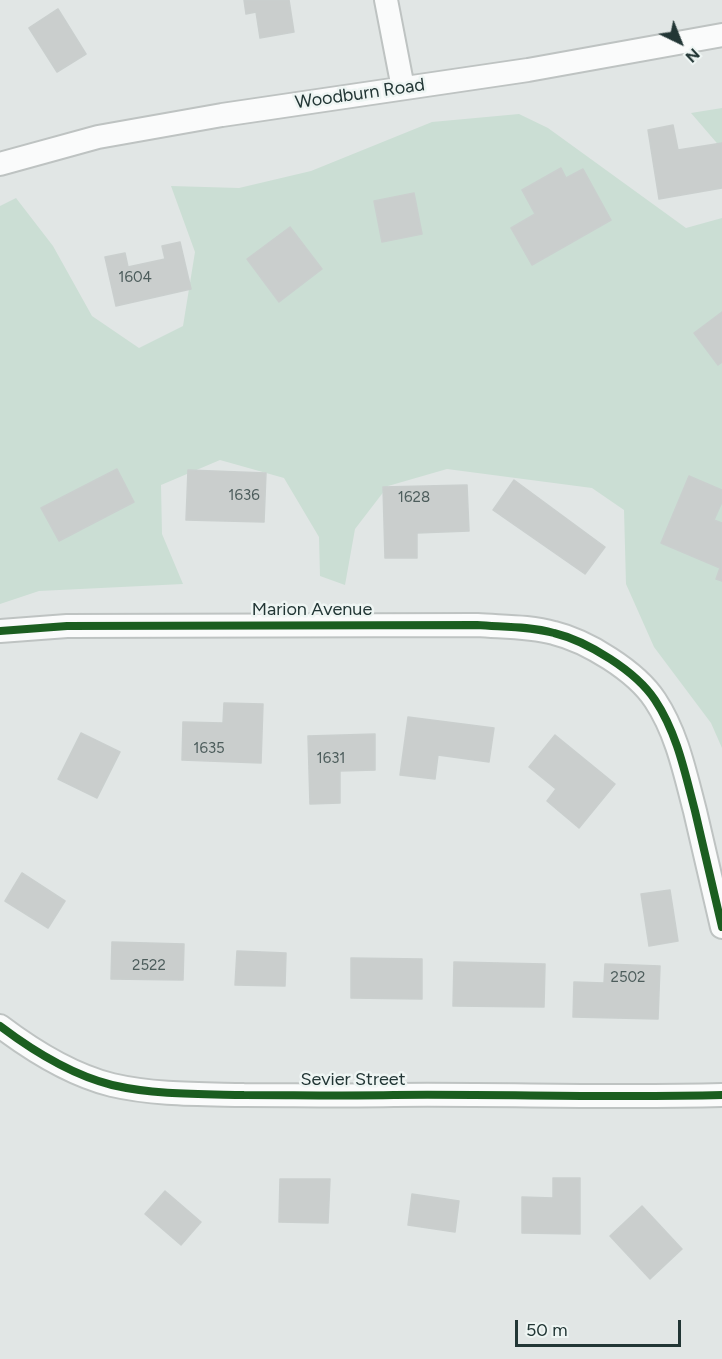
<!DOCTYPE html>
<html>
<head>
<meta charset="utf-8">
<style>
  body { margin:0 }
  #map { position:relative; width:722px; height:1359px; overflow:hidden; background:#e1e6e5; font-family:Figtree,sans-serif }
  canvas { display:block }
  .north { position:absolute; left:650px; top:12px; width:60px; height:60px; -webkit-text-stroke:4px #eef5f3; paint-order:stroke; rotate:137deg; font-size:16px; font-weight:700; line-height:24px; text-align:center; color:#223635 }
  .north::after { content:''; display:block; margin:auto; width:21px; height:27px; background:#223635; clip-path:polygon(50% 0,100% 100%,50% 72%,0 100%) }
  .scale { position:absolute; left:515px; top:1320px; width:166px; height:27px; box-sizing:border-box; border:3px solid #223635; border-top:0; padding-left:8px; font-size:18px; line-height:21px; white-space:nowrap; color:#223635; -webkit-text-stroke:4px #eef5f3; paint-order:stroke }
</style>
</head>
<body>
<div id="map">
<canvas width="722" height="1359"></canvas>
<div class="north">N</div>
<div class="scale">50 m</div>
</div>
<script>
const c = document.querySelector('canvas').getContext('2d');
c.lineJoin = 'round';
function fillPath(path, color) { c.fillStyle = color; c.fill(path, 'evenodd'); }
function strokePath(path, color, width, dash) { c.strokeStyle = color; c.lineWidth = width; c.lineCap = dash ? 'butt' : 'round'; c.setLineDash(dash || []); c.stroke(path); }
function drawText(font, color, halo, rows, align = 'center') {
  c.font = font + ' Figtree,sans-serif'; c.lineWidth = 5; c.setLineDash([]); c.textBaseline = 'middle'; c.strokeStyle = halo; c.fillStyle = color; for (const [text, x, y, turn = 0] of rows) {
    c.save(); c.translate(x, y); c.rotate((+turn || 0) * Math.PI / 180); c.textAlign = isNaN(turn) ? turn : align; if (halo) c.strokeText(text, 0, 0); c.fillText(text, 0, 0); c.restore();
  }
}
const green = new Path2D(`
  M 722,108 L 722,149 L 691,113 Z
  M 519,114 L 548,128 L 686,228 L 722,218 L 722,748 L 711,723 L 654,647 L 626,584 L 624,510 L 592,488 L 447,469 L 388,486 L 355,529 L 345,585 L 320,576 L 319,537 L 284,478 L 220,460 L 161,485 L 162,534 L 183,584 L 39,591 L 0,604 L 0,206 L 16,198 L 53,246 L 92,316 L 139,348 L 183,326 L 195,252 L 171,186 L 239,188 L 311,171 L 432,122 Z`);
const building = new Path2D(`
  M 244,0 L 289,0 L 294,32 L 260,38 L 256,12 L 246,14 Z
  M 58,9 L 86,54 L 57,72 L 29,28 Z
  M 673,125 L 678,150 L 722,143 L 722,188 L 659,199 L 648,130 Z
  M 561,168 L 566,178 L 583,169 L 611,220 L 532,265 L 511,228 L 535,214 L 522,190 Z
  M 414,193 L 422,234 L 382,242 L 374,201 Z
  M 290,227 L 322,269 L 279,302 L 247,259 Z
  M 180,242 L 191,289 L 116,306 L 105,257 L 125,253 L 128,267 L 165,259 L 162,246 Z
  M 722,312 L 722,362 L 718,365 L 694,333 Z
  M 117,469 L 134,502 L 59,541 L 41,508 Z
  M 188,470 L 266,473 L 264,522 L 186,520 Z
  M 689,476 L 722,490 L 722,502 L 714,520 L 722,523 L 722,581 L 716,579 L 720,568 L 661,543 Z
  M 514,480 L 605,547 L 585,574 L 493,510 Z
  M 467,485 L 469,531 L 417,533 L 417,558 L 385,558 L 383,487 Z
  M 224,703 L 263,704 L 261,763 L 182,760 L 183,722 L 223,723 Z
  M 408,717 L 494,728 L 489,762 L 438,755 L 435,779 L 400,775 Z
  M 81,733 L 120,752 L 97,798 L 58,779 Z
  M 375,734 L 375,770 L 340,771 L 340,803 L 310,804 L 308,736 Z
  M 555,735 L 615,784 L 579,828 L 547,801 L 556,789 L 529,767 Z
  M 22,873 L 65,901 L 48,928 L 5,901 Z
  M 670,890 L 678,941 L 649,946 L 641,894 Z
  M 112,942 L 184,944 L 183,980 L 111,979 Z
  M 237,951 L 286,953 L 285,986 L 235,985 Z
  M 351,958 L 422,959 L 422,999 L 351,998 Z
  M 454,962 L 545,964 L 544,1007 L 453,1006 Z
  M 605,964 L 660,966 L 658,1019 L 573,1017 L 574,982 L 604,983 Z
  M 553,1178 L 580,1178 L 580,1234 L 522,1233 L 522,1197 L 553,1198 Z
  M 280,1179 L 330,1179 L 328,1223 L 279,1222 Z
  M 165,1191 L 201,1222 L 181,1245 L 145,1214 Z
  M 412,1194 L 459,1201 L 455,1232 L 408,1225 Z
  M 642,1206 L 682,1249 L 650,1279 L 610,1236 Z`);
const street = new Path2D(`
  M 386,0 L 403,88
  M 0,164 L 98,137 L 222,115 L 528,70 L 722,35
  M 0,631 L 67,626 L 477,625 C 502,627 529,626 554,633 C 587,641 636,671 655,700 C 677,733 685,773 695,811 C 704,850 713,888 722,927
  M 0,1026 C 33,1051 72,1075 112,1085 C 155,1095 200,1094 244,1095 C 294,1095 344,1096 394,1095 C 503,1094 613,1098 722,1095`);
const cycleway = new Path2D(`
  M 0,631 L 67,626 L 477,625 C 502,627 529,626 554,633 C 587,641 636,671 655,700 C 677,733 685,773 695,811 C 704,850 713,888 722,927
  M 0,1026 C 33,1051 72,1075 112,1085 C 155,1095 200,1094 244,1095 C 294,1095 344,1096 394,1095 C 503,1094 613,1098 722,1095`);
const numberNames = [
  ["1604",135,278],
  ["1636",244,496],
  ["1628",414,498],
  ["1635",209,749],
  ["1631",331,759],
  ["2522",149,966],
  ["2502",628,978]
];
const streetNames = [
  ["Woodburn Road",360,94,-8],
  ["Marion Avenue",312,610],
  ["Sevier Street",353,1080]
];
fillPath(green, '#cbded4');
fillPath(building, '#cacecd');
strokePath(building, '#cacfce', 1.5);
strokePath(street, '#bec3c2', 26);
strokePath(street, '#fafbfb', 22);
strokePath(cycleway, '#1b5e20', 8);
drawText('15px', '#4d5d5c', null, numberNames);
drawText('18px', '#223635', '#eef5f3', streetNames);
</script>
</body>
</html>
